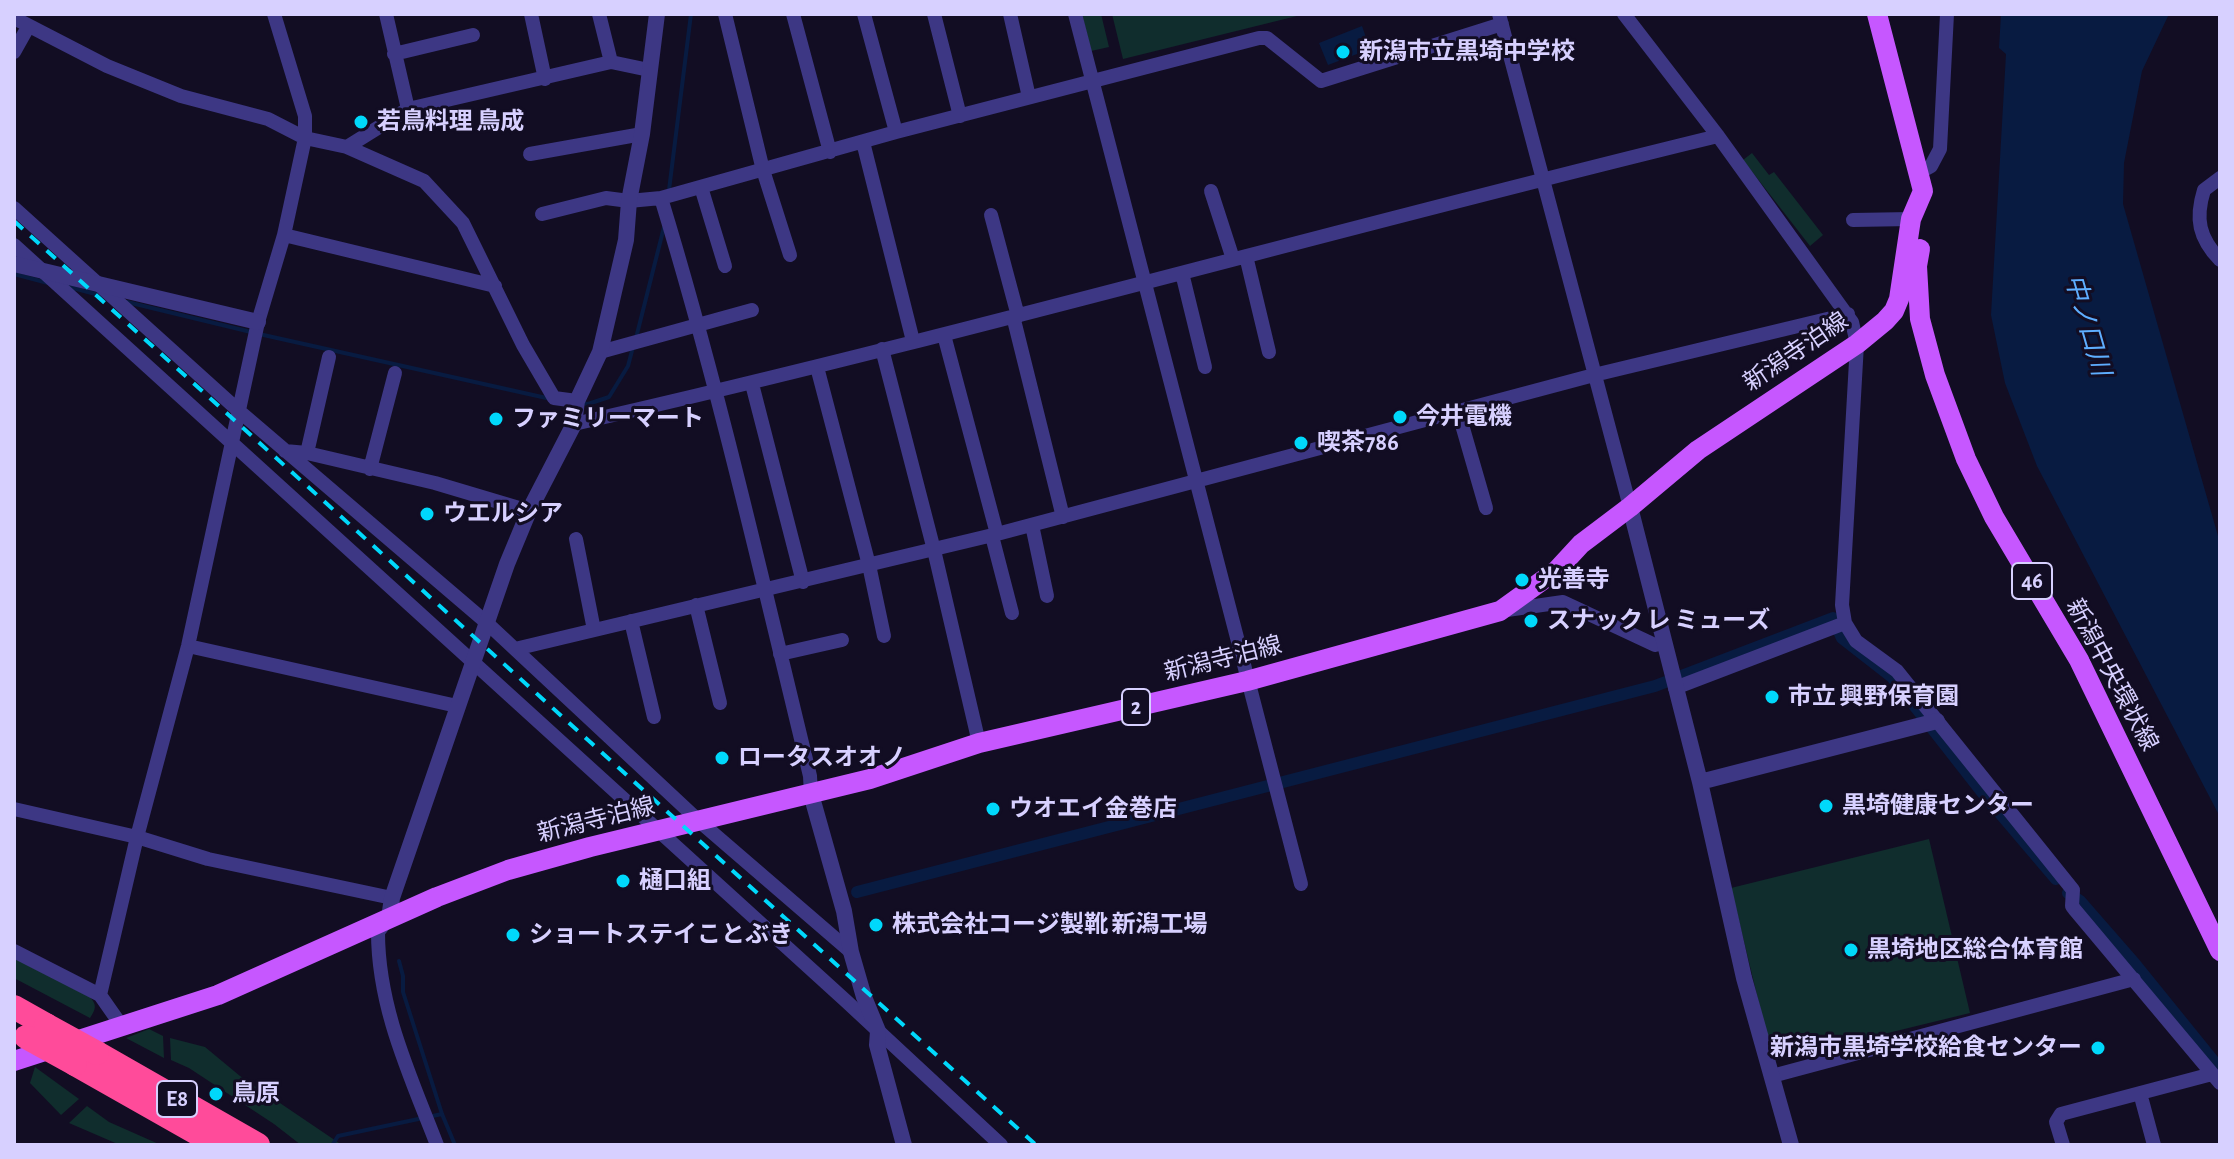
<!DOCTYPE html>
<html>
<head>
<meta charset="utf-8">
<style>
  body { margin:0 }
  #map { position:relative; width:2234px; height:1159px; overflow:hidden; background:#120d23; font-family:"Alegreya Sans",sans-serif }
  canvas { display:block }
  .frame { position:absolute; inset:0; border:16px solid #d7d0ff; pointer-events:none }
</style>
</head>
<body>
<div id="map">
<canvas width="2234" height="1159"></canvas>
<div class="frame"></div>
</div>
<script>
const c = document.querySelector('canvas').getContext('2d');
c.lineJoin = 'round';
function fillPath(path, color) { c.fillStyle = color; c.fill(path, 'evenodd'); }
function strokePath(path, color, width, dash) { c.strokeStyle = color; c.lineWidth = width; c.lineCap = dash ? 'butt' : 'round'; c.setLineDash(dash || []); c.stroke(path); }
function drawText(font, color, halo, rows, align = 'center') {
  c.font = font + ' "Alegreya Sans","Noto Sans JP",sans-serif'; c.lineWidth = 6; c.setLineDash([]); c.textBaseline = 'middle'; c.strokeStyle = halo; c.fillStyle = color; for (const [text, x, y, turn = 0] of rows) {
    c.save(); c.translate(x, y); c.rotate((+turn || 0) * Math.PI / 180); c.textAlign = isNaN(turn) ? turn : align; if (halo) c.strokeText(text, 0, 0); c.fillText(text, 0, 0); c.restore();
  }
}
const green = new Path2D(`
  M 1082,14 L 1101,14 L 1109,47 L 1091,51 Z
  M 1112,14 L 1305,14 L 1123,59 Z
  M 1752,153 L 1769,175 L 1774,172 L 1823,235 L 1810,246 L 1743,160 Z
  M 1929,839 L 1970,1013 L 1773,1061 L 1731,888 Z
  M 14,958 L 90,997 C 97,1005 96,1009 90,1018 L 14,978 Z
  M 149,1029 L 163,1036 L 164,1058 L 126,1038 Z
  M 170,1038 L 205,1047 L 240,1076 L 342,1145 L 301,1145 L 274,1124 L 189,1068 L 171,1060 Z
  M 35,1067 L 79,1099 L 61,1115 L 30,1083 Z
  M 87,1106 L 109,1122 L 161,1145 L 120,1145 L 69,1123 Z`);
const water = new Path2D(`
  M 2001,14 L 2169,14 L 2142,71 L 2124,163 L 2123,204 L 2220,543 L 2220,817 L 2037,466 L 2005,383 L 1991,315 L 2006,54 L 1999,48 Z
  M 1362,26 L 1370,49 L 1328,65 L 1319,43 Z`);
const stream = new Path2D(`
  M 669,190 L 691,14
  M 14,274 L 48,283
  M 69,287 L 103,296
  M 127,302 L 251,332
  M 259,334 L 551,399
  M 636,338 L 664,227
  M 580,403 L 588,404 L 609,397 L 628,366 L 633,347
  M 399,961 L 403,976 L 403,992 L 442,1114 L 455,1145
  M 333,1144 L 338,1136 L 442,1114`);
const canal = new Path2D(`
  M 857,892 L 1655,686 L 1833,618 L 1842,638 L 1892,677 L 1982,792 L 2056,879
  M 2068,893 L 2080,901 L 2135,964 L 2220,1069`);
const minor = new Path2D(`
  M 386,14 L 408,109
  M 531,14 L 545,79
  M 599,14 L 611,62
  M 725,14 L 763,170 L 790,255
  M 793,14 L 830,152
  M 864,14 L 896,132
  M 934,14 L 960,116
  M 1010,14 L 1029,97
  M 1075,14 L 1301,884
  M 1499,14 L 1630,507
  M 1624,14 L 1718,136 L 1852,322 L 1857,344 L 1842,605 L 1845,623 L 1856,641 L 1897,671 L 2073,890 L 2072,906 L 2075,910 L 2220,1083
  M 14,18 L 107,66 L 181,96 L 268,119 L 305,138 L 347,147 L 424,181 L 463,223 L 523,345 L 554,398 L 577,401
  M 14,52 L 28,27
  M 394,54 L 473,35
  M 863,142 L 913,341
  M 347,147 L 408,109 L 611,62 L 649,70
  M 530,154 L 642,134
  M 1920,172 L 1931,166 L 1940,149 L 1947,14
  M 2220,178 L 2204,190 C 2195,219 2199,238 2220,260
  M 701,187 L 725,266
  M 1211,191 L 1233,259
  M 661,198 C 719,388 763,583 810,776 L 811,794
  M 14,208 L 239,411 L 487,623 L 699,821 L 851,952
  M 542,214 L 606,198 L 629,201 L 661,198 L 896,132 L 1259,38 L 1267,38 L 1321,81 L 1502,24
  M 991,215 L 1018,316
  M 1853,220 L 1911,219
  M 284,235 L 495,286
  M 14,245 L 846,1001 L 1001,1145
  M 1246,256 L 1269,352
  M 1182,273 L 1205,367
  M 1013,316 L 1063,517
  M 944,335 L 997,534
  M 882,349 L 934,550 L 979,743
  M 600,352 L 752,310
  M 817,367 L 869,565 L 884,636
  M 752,384 L 803,582
  M 1458,411 L 1486,508
  M 574,424 C 957,337 1335,229 1718,136
  M 285,451 L 307,453 L 435,483 L 529,511
  M 307,453 L 329,357
  M 370,469 L 395,373
  M 1032,525 L 1047,596
  M 992,536 L 1012,613
  M 576,539 L 594,630
  M 696,605 L 720,703
  M 1507,610 L 1563,602 L 1655,645 L 1664,643
  M 631,621 L 654,717
  M 188,646 L 457,706
  M 515,649 L 997,534 L 1594,375 L 1848,314
  M 780,654 L 842,640
  M 1675,688 L 1845,623
  M 14,809 L 137,837 L 208,859 L 392,898
  M 388,919 L 378,932 C 378,1008 410,1075 437,1145
  M 14,951 L 100,995
  M 121,1025 L 100,995 L 137,837 L 188,646 L 258,322 L 284,235 L 305,138 L 305,116 L 274,14
  M 1772,1076 L 2134,979
  M 2140,1093 L 2154,1145
  M 2063,1145 L 2056,1122 L 2061,1114 L 2212,1074`);
const tertiary = new Path2D(`
  M 14,264 L 258,322
  M 1630,507 L 1700,782 L 1744,978 L 1791,1145
  M 1700,782 L 1937,721
  M 811,794 L 844,911 L 851,952 L 864,997 L 878,1031 L 877,1045 L 904,1145
  M 389,918 L 392,898 L 507,564 L 529,511 L 574,424 L 577,401 L 600,352 L 626,240 L 629,201 L 642,134 L 657,14`);
const primary = new Path2D(`
  M 1920,249 L 1917,266 L 1920,319 L 1935,375 L 1966,459 L 1994,517 L 2079,660 L 2220,951
  M 14,1061 L 218,995 L 437,897 L 508,870 L 590,847 L 870,779 L 979,743 L 1247,681 L 1500,611 L 1557,570 L 1581,544 L 1630,507 L 1698,450 L 1857,344 L 1885,321 L 1894,311 L 1899,299 L 1911,219 L 1923,191 L 1877,14`);
const motorway = new Path2D(`
  M 14,1007 L 46,1025
  M 97,1053 L 258,1145
  M 75,1064 L 218,1145`);
const rail = new Path2D(`
  M 14,221 L 1036,1145`);
const motorwayBridge = new Path2D(`
  M 46,1025 L 97,1053
  M 26,1037 L 75,1064`);
const markers = [
  [1343,52,8,"#00d8fb"],
  [361,122,8,"#00d8fb"],
  [1400,417,8,"#00d8fb"],
  [496,419,8,"#00d8fb"],
  [1301,443,8,"#00d8fb"],
  [427,514,8,"#00d8fb"],
  [1522,580,8,"#00d8fb"],
  [1531,621,8,"#00d8fb"],
  [1772,697,8,"#00d8fb"],
  [722,758,8,"#00d8fb"],
  [1826,806,8,"#00d8fb"],
  [993,809,8,"#00d8fb"],
  [623,881,8,"#00d8fb"],
  [876,925,8,"#00d8fb"],
  [513,935,8,"#00d8fb"],
  [1851,950,8,"#00d8fb"],
  [2098,1048,8,"#00d8fb"],
  [216,1094,8,"#00d8fb"]
];
const shields = [
  [2032,581,40],
  [1136,707,28],
  [177,1099,40]
];
const shieldNames = [
  ["46",2032,581],
  ["2",1136,707],
  ["E8",177,1099]
];
const poiNames = [
  ["新潟市立黒埼中学校",1359,52],
  ["若鳥料理 鳥成",377,122],
  ["今井電機",1416,417],
  ["ファミリーマート",512,419],
  ["喫茶786",1317,443],
  ["ウエルシア",443,514],
  ["光善寺",1538,580],
  ["スナック レ ミューズ",1547,621],
  ["市立 興野保育園",1788,697],
  ["ロータスオオノ",738,758],
  ["黒埼健康センター",1842,806],
  ["ウオエイ金巻店",1009,809],
  ["樋口組",639,881],
  ["株式会社コージ製靴 新潟工場",892,925],
  ["ショートステイことぶき",529,935],
  ["黒埼地区総合体育館",1867,950],
  ["新潟市黒埼学校給食センター",2082,1048,"right"],
  ["鳥原",232,1094]
];
const streetNames = [
  ["新潟寺泊線",1796,352,-34],
  ["新潟寺泊線",1223,659,-14],
  ["新潟中央環状線",2112,675,62],
  ["新潟寺泊線",596,820,-14]
];
const waterNames = [
  ["中ノ口川",2087,325,74]
];
fillPath(green, '#102d2d');
fillPath(water, '#081b41');
strokePath(stream, '#081b41', 4);
strokePath(canal, '#081b41', 12);
strokePath(minor, '#3d3784', 14);
strokePath(tertiary, '#3d3784', 16);
strokePath(primary, '#c657ff', 20);
strokePath(motorway, '#ff4b9a', 24);
strokePath(rail, '#00d8fb', 4, [12, 10]);
strokePath(motorwayBridge, '#ff4b9a', 24);
for (const [x, y, r, color] of markers) { const dot = new Path2D(); dot.arc(x, y, r, 0, 2 * Math.PI); c.fillStyle = color; c.fill(dot); strokePath(dot, '#120d23', 3); }
for (const [x, y, w] of shields) { const box = new Path2D(); box.roundRect(x - w / 2, y - 18, w, 36, 6); c.fillStyle = '#120d23'; c.fill(box); strokePath(box, '#d7d0ff', 2); }
drawText('bold 22px', '#d7d0ff', null, shieldNames);
drawText('bold 24px', '#d7d0ff', '#120d23', poiNames, 'left');
drawText('24px', '#d7d0ff', '#120d23', streetNames);
drawText('italic 26px', '#5eaeff', '#120d23', waterNames);
</script>
</body>
</html>
